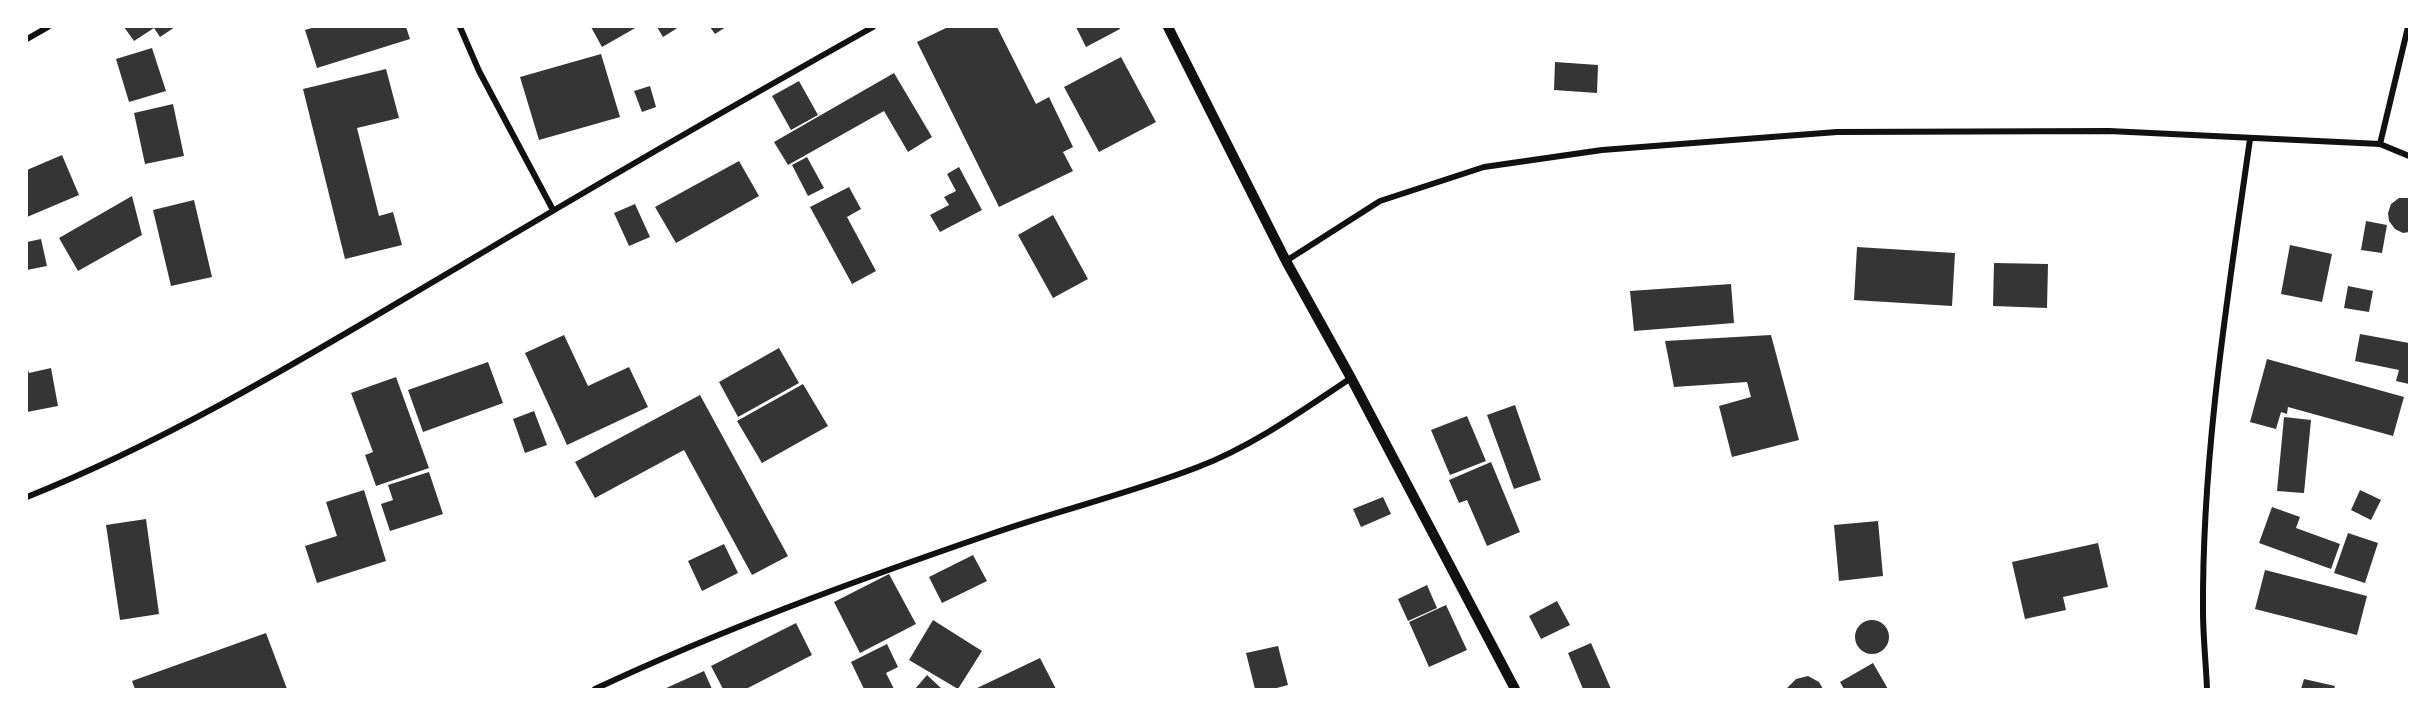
<!DOCTYPE html>
<html>
<head>
<meta charset="utf-8">
<style>
  body { margin:0 }
  #map { position:relative; width:2436px; height:716px; overflow:hidden; background:#fff; font-family:"Sofia Sans Condensed",sans-serif }
  canvas { display:block }
  .frame { position:absolute; inset:0; border:28px solid #fff; pointer-events:none }
</style>
</head>
<body>
<div id="map">
<canvas width="2436" height="716"></canvas>
<div class="frame"></div>
</div>
<script>
const c = document.querySelector('canvas').getContext('2d');
c.lineJoin = 'round';
function fillPath(path, color) { c.fillStyle = color; c.fill(path, 'evenodd'); }
function strokePath(path, color, width, dash) { c.strokeStyle = color; c.lineWidth = width; c.lineCap = dash ? 'butt' : 'round'; c.setLineDash(dash || []); c.stroke(path); }
const building = new Path2D(`
  M 124,27 L 175,27 L 160,37 L 154,28 L 134,41 Z
  M 315,27 L 406,27 L 410,39 L 317,68 L 305,30 Z
  M 591,27 L 637,27 L 602,47 Z
  M 657,27 L 679,27 L 663,37 Z
  M 710,27 L 726,27 L 715,34 Z
  M 948,27 L 997,27 L 1036,104 L 1049,97 L 1073,147 L 1063,152 L 1073,171 L 999,207 L 917,42 Z
  M 1076,27 L 1119,27 L 1120,29 L 1086,47 Z
  M 152,48 L 166,91 L 129,102 L 116,59 Z
  M 601,54 L 620,117 L 539,140 L 520,77 Z
  M 1121,57 L 1156,122 L 1099,152 L 1064,87 Z
  M 1555,62 L 1598,65 L 1597,93 L 1554,90 Z
  M 386,69 L 399,118 L 357,128 L 379,216 L 393,212 L 402,245 L 345,259 L 303,89 Z
  M 894,73 L 932,137 L 908,152 L 884,111 L 788,165 L 774,142 Z
  M 799,81 L 818,115 L 791,130 L 772,96 Z
  M 650,86 L 656,107 L 642,112 L 634,91 Z
  M 173,104 L 184,156 L 145,164 L 134,113 Z
  M 62,155 L 79,195 L 27,217 L 27,170 Z
  M 807,157 L 824,188 L 808,196 L 792,165 Z
  M 739,161 L 759,196 L 676,243 L 655,207 Z
  M 959,167 L 982,210 L 940,232 L 930,215 L 949,205 L 944,197 L 956,191 L 947,174 Z
  M 849,187 L 861,209 L 847,217 L 876,271 L 852,284 L 810,207 Z
  M 132,196 L 142,235 L 78,271 L 59,238 Z
  M 2399,198 L 2409,198 L 2409,232 L 2403,233 L 2395,229 L 2389,221 L 2388,213 L 2391,204 Z
  M 194,200 L 212,277 L 171,286 L 153,210 Z
  M 635,204 L 650,237 L 629,246 L 614,213 Z
  M 1053,215 L 1088,279 L 1053,298 L 1018,235 Z
  M 2366,221 L 2387,225 L 2382,253 L 2361,250 Z
  M 41,239 L 47,266 L 27,270 L 27,242 Z
  M 2290,245 L 2332,254 L 2322,302 L 2281,294 Z
  M 1857,247 L 1955,253 L 1952,306 L 1854,300 Z
  M 1994,263 L 2048,264 L 2047,308 L 1993,306 Z
  M 1731,284 L 1734,323 L 1634,331 L 1630,291 Z
  M 2348,286 L 2373,291 L 2369,312 L 2344,308 Z
  M 2360,334 L 2409,343 L 2409,384 L 2396,381 L 2399,370 L 2355,361 Z
  M 564,335 L 588,386 L 629,367 L 648,407 L 567,445 L 525,353 Z
  M 1771,335 L 1799,440 L 1732,457 L 1719,406 L 1751,397 L 1747,382 L 1674,387 L 1665,341 Z
  M 779,348 L 799,383 L 738,417 L 719,382 Z
  M 2267,359 L 2404,397 L 2393,436 L 2288,407 L 2287,414 L 2281,412 L 2276,429 L 2250,422 Z
  M 488,362 L 503,403 L 423,432 L 408,390 Z
  M 27,366 L 29,373 L 51,368 L 58,406 L 27,412 Z
  M 396,377 L 429,468 L 376,486 L 365,455 L 373,452 L 351,393 Z
  M 803,384 L 828,426 L 762,463 L 737,421 Z
  M 700,395 L 788,556 L 752,575 L 684,450 L 595,498 L 575,462 Z
  M 1515,405 L 1541,480 L 1514,489 L 1487,415 Z
  M 534,411 L 547,445 L 525,453 L 513,419 Z
  M 1467,416 L 1486,461 L 1450,475 L 1431,430 Z
  M 2284,417 L 2311,420 L 2304,493 L 2277,491 Z
  M 1491,462 L 1520,532 L 1487,546 L 1467,500 L 1459,503 L 1449,480 Z
  M 429,472 L 443,514 L 390,531 L 381,504 L 393,500 L 388,485 Z
  M 364,490 L 386,561 L 317,583 L 305,546 L 337,536 L 326,502 Z
  M 2360,490 L 2381,500 L 2371,520 L 2351,510 Z
  M 1383,497 L 1391,514 L 1361,527 L 1353,509 Z
  M 2272,507 L 2300,517 L 2296,528 L 2340,544 L 2331,569 L 2259,543 Z
  M 146,519 L 159,614 L 120,620 L 106,525 Z
  M 1878,521 L 1883,576 L 1839,581 L 1834,525 Z
  M 2348,533 L 2378,543 L 2365,583 L 2334,573 Z
  M 2098,543 L 2108,587 L 2063,597 L 2066,610 L 2025,619 L 2012,562 Z
  M 724,544 L 738,573 L 702,591 L 688,561 Z
  M 973,555 L 987,581 L 942,603 L 929,577 Z
  M 2265,570 L 2367,596 L 2357,635 L 2255,609 Z
  M 889,574 L 916,624 L 860,653 L 834,602 Z
  M 1427,585 L 1437,608 L 1408,621 L 1398,599 Z
  M 1557,601 L 1570,625 L 1541,639 L 1529,616 Z
  M 1446,605 L 1467,650 L 1429,667 L 1409,622 Z
  M 933,620 L 982,651 L 958,689 L 909,660 Z
  M1855 637a17 17 0 1 1 34 0a17 17 0 1 1-34 0Z
  M 796,623 L 812,655 L 746,689 L 723,689 L 711,666 Z
  M 266,633 L 287,689 L 135,689 L 132,681 Z
  M 1591,643 L 1611,689 L 1583,689 L 1568,653 Z
  M 887,644 L 898,667 L 886,673 L 894,689 L 864,689 L 851,662 Z
  M 1278,646 L 1288,685 L 1273,689 L 1255,689 L 1246,653 Z
  M 1040,658 L 1056,689 L 975,689 Z
  M 1873,663 L 1888,689 L 1844,689 L 1840,682 Z
  M 704,671 L 712,689 L 664,689 Z
  M 927,675 L 942,689 L 915,689 Z
  M 1808,676 L 1819,682 L 1823,689 L 1786,689 L 1796,679 Z
  M 2304,679 L 2335,686 L 2334,689 L 2301,689 Z`);
const minor = new Path2D(`
  M 460,27 L 479,71 L 553,210
  M 27,39 L 48,27
  M 2380,144 L 2408,27
  M 1286,261 L 1380,201 L 1484,167 L 1602,150 L 1837,132 L 2109,131 L 2380,144 L 2409,156
  M 27,497 C 179,436 319,349 460,266 C 597,184 734,105 873,27
  M 595,689 C 723,629 857,580 991,534 C 1060,510 1131,493 1198,467 C 1253,446 1303,410 1351,378
  M 2207,689 C 2206,663 2203,637 2203,611 C 2202,453 2228,295 2250,139`);
const tertiary = new Path2D(`
  M 1168,27 L 1286,261 L 1351,378 L 1515,689`);
fillPath(building, '#353535');
strokePath(minor, '#111', 6);
strokePath(tertiary, '#111', 10);
</script>
</body>
</html>
